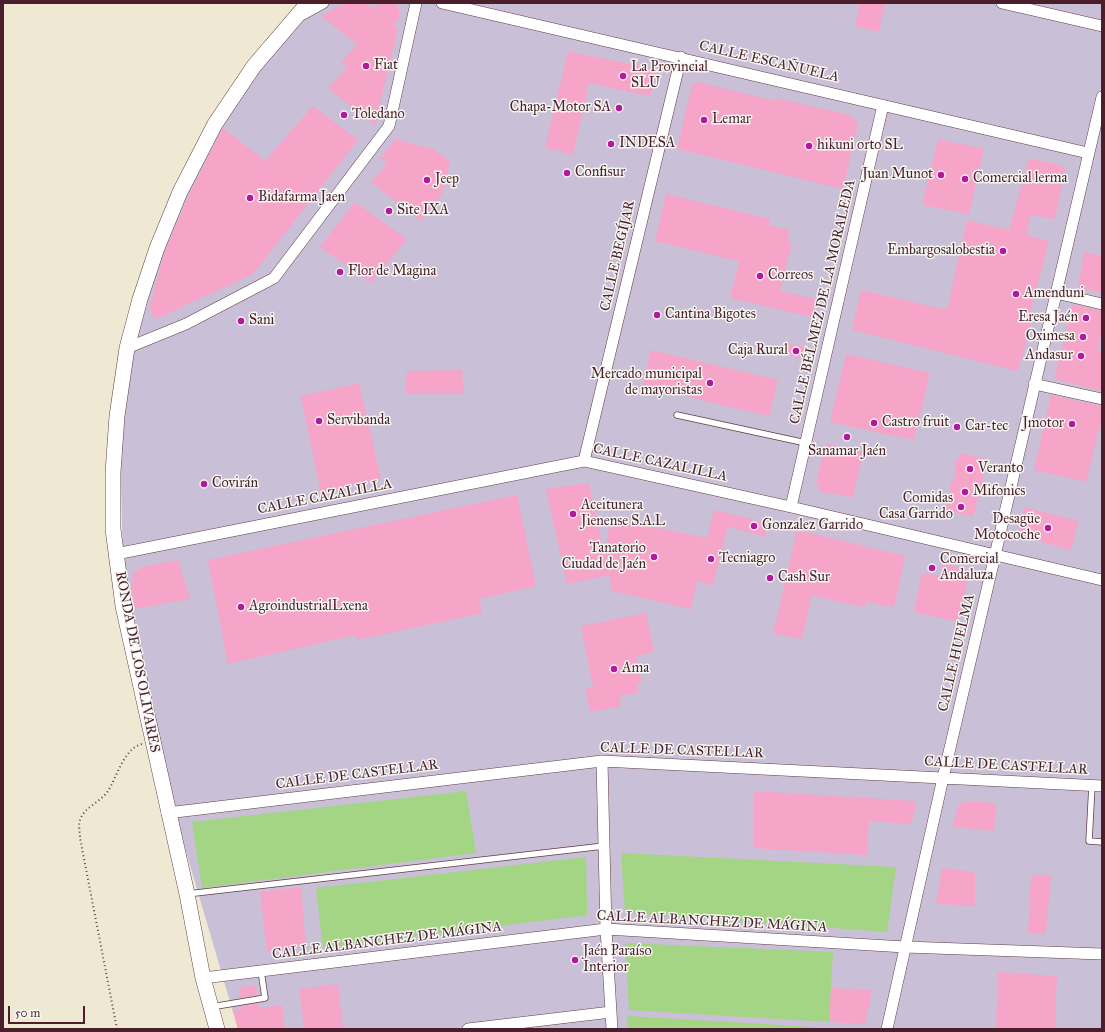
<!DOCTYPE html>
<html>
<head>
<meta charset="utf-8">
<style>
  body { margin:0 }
  #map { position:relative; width:1105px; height:1032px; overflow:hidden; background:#efe8d2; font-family:"IM FELL Great Primer",serif }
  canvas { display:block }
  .frame { position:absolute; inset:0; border:4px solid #4a1f2b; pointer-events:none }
  .scale { position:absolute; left:8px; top:1006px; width:77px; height:18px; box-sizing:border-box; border:2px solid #4a1f2b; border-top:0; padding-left:5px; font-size:12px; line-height:14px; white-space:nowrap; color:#4a1f2b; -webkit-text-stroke:3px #f6f6f2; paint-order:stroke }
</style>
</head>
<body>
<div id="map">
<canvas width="1105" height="1032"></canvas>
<div class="frame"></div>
<div class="scale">50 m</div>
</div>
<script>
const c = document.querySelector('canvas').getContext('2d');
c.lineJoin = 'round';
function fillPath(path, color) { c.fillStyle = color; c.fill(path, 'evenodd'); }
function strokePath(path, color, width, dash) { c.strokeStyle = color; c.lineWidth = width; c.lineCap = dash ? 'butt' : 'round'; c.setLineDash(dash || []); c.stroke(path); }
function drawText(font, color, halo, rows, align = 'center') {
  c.font = font + ' "IM FELL Great Primer",serif'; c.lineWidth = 3; c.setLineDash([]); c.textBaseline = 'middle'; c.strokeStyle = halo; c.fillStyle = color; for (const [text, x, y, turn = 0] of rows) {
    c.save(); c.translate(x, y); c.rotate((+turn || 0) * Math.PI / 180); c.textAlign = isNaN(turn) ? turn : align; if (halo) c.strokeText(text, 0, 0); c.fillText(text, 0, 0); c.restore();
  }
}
const industrial = new Path2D(`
  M 308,3 L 1102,3 L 1102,1029 L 238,1029 L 173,807 L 123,566 L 119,397 L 144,282 L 187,168 Z`);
const green = new Path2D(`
  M 466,791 L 476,853 L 202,888 L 192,822 Z
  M 621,853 L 896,867 L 887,932 L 625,913 Z
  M 586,857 L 587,915 L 323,948 L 316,888 Z
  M 625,943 L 833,952 L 829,1022 L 629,1010 Z
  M 627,1016 L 814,1027 L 814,1029 L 628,1029 Z`);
const building = new Path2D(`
  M 353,3 L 366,3 L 374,9 L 379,3 L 394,3 L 399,9 L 399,18 L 393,25 L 398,28 L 375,125 L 328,88 L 347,68 L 341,63 L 357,44 L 321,16 L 341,5 Z
  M 860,3 L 885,3 L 879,32 L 855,26 Z
  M 568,51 L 657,70 L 650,96 L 589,83 L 573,155 L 545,148 Z
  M 697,82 L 776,101 L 776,98 L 853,116 L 858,124 L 843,189 L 677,149 L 692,85 Z
  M 313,106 L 358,140 L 253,274 L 156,319 L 149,310 L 165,251 L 187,199 L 223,128 L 265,161 Z
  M 395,139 L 433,149 L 450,161 L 442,194 L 421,221 L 371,182 L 387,164 L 380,158 Z
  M 938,139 L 984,149 L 969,214 L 922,205 Z
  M 1029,158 L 1063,166 L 1065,171 L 1055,219 L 1031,215 L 1026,235 L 1049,241 L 1029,317 L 1031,326 L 1018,371 L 852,330 L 861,290 L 947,310 L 967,220 L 1009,230 Z
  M 666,194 L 770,219 L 769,225 L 789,230 L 788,241 L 792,242 L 780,291 L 816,299 L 812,317 L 730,298 L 739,261 L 655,241 Z
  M 355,202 L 407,239 L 371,283 L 320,247 Z
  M 1084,252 L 1102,256 L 1102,293 L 1078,288 Z
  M 1073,304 L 1102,311 L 1102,330 L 1098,351 L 1102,352 L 1102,391 L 1054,379 Z
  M 787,343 L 807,347 L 804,359 L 785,354 Z
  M 651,350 L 778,380 L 769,416 L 642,386 Z
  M 846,354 L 930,373 L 914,440 L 830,422 Z
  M 462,370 L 464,394 L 405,394 L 407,371 Z
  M 359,383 L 381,479 L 346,486 L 321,494 L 301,396 Z
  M 1051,395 L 1102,406 L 1102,417 L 1086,482 L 1034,470 Z
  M 826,444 L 863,452 L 853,497 L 821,492 L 816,483 Z
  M 961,453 L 988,459 L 973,517 L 945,510 L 950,498 L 950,485 L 956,475 L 955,464 Z
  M 589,483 L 605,558 L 610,519 L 707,538 L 714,510 L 767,523 L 765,537 L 728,526 L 713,586 L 697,581 L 691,609 L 612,591 L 609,575 L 567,584 L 546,489 Z
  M 517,495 L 536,586 L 480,599 L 482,613 L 357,640 L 356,635 L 228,664 L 208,560 Z
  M 1024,507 L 1078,521 L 1071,550 L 1018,535 Z
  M 797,530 L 905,556 L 894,607 L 866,602 L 865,607 L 843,603 L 812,595 L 802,639 L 773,634 Z
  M 178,560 L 190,599 L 135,609 L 131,586 L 134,572 L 146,566 Z
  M 942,564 L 967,569 L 970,572 L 958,622 L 914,612 L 922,573 L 940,576 Z
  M 646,613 L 654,652 L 636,656 L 642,683 L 637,684 L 639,692 L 620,696 L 621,706 L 590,712 L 585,689 L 593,687 L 581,626 Z
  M 754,791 L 914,801 L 916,805 L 911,824 L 869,821 L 867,855 L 753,848 Z
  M 964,801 L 996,803 L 994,831 L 953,827 L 958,806 Z
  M 942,868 L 975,872 L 975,906 L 936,904 Z
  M 1031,875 L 1051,875 L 1046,934 L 1028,933 Z
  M 301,887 L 306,947 L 267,952 L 260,892 Z
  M 998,972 L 1057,976 L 1055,1029 L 996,1029 Z
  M 338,984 L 343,1029 L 304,1029 L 299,989 Z
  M 256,985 L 257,995 L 240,998 L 239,988 Z
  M 831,988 L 872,990 L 865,1024 L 829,1022 Z
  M 258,1003 L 259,1008 L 282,1005 L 285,1029 L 238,1029 L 233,1010 L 242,1010 L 241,1006 Z`);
const path = new Path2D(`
  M 665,522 L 666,518
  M 117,1029 L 80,838 C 80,833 78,824 80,820 C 84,807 101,802 108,791 C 117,777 124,748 142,744`);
const service = new Path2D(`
  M 677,415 L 806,443
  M 1092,785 L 1089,841 L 1102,842
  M 187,894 L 604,846
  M 211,1007 L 265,998 L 261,971`);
const minor = new Path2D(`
  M 442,3 L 1088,153
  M 1002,3 L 1102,26
  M 303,14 L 323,3
  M 1056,293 L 1102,304
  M 127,348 L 186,324 L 274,278 L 389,126 L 416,3
  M 1034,384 L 1102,399
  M 584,461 L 681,57
  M 791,507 L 883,105
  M 116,554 L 584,461 L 791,507 L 1102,580
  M 602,761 L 606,929 L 612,1029
  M 167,813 L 602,761 L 1102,786
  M 203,978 L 606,929 L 905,947 L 1102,954
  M 468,1029 L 611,1012
  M 887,1029 L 943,778 L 1102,97`);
const secondary = new Path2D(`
  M 217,1029 L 203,978 L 187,894 L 123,606 L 113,529 L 113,472 L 117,416 L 127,348 L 140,299 L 157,248 L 180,192 L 215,124 L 254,66 L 308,3`);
const markers = [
  [366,66,4,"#b5179e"],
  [623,76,4,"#b5179e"],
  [619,108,4,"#b5179e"],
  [344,115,4,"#b5179e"],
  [704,120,4,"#b5179e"],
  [611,144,4,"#b5179e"],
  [809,146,4,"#b5179e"],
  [567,173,4,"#b5179e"],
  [941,175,4,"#b5179e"],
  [965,179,4,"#b5179e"],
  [427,180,4,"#b5179e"],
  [250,198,4,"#b5179e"],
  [389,211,4,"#b5179e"],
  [1003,251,4,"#b5179e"],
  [340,272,4,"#b5179e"],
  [760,276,4,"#b5179e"],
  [1016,294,4,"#b5179e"],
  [657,315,4,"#b5179e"],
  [1086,318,4,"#b5179e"],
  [241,321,4,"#b5179e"],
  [1083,337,4,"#b5179e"],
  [796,351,4,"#b5179e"],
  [1081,356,4,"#b5179e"],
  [710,383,4,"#b5179e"],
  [319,421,4,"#b5179e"],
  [874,423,4,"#b5179e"],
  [1072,424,4,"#b5179e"],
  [957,427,4,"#b5179e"],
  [847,437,4,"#b5179e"],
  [970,469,4,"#b5179e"],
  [204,484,4,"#b5179e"],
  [965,492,4,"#b5179e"],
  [961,507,4,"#b5179e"],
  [573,514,4,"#b5179e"],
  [754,526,4,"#b5179e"],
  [1048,528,4,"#b5179e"],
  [654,557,4,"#b5179e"],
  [711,559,4,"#b5179e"],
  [932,568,4,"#b5179e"],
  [770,578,4,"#b5179e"],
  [241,607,4,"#b5179e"],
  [614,669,4,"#b5179e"],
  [575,960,4,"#b5179e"]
];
const streetNames = [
  ["CALLE ESCAÑUELA",769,62,13],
  ["CALLE BEGÍJAR",618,256,-77],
  ["CALLE BÉLMEZ DE LA MORALEDA",823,302,-77],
  ["CALLE CAZALILLA",660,463,12],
  ["CALLE CAZALILLA",325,497,-11],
  ["CALLE HUELMA",957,653,-77],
  ["RONDA DE LOS OLIVARES",137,662,79],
  ["CALLE DE CASTELLAR",682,751,2],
  ["CALLE DE CASTELLAR",1006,766,3],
  ["CALLE DE CASTELLAR",357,775,-7],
  ["CALLE ALBANCHEZ DE MÁGINA",712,922,3],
  ["CALLE ALBANCHEZ DE MÁGINA",387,941,-7]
];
const poiNames = [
  ["Fiat",374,66],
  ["La Provincial",631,68],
  ["SLU",631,84],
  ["Chapa-Motor SA",611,108,"right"],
  ["Toledano",352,115],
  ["Lemar",712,120],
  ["INDESA",619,144],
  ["hikuni orto SL",817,146],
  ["Confisur",575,173],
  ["Juan Munot",933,175,"right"],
  ["Comercial lerma",973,179],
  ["Jeep",435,180],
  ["Bidafarma Jaen",258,198],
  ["Site IXA",397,211],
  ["Embargosalobestia",995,251,"right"],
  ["Flor de Magina",348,272],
  ["Correos",768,276],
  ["Amenduni",1024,294],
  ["Cantina Bigotes",665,315],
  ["Eresa Jaén",1078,318,"right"],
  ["Sani",249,321],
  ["Oximesa",1075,337,"right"],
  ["Caja Rural",788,351,"right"],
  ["Andasur",1073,356,"right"],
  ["Mercado municipal",702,375,"right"],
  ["de mayoristas",702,391,"right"],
  ["Servibanda",327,421],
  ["Castro fruit",882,423],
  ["Jmotor",1064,424,"right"],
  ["Car-tec",965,427],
  ["Sanamar Jaén",847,452,"center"],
  ["Veranto",978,469],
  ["Covirán",212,484],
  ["Mifonics",973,492],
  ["Comidas",953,499,"right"],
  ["Casa Garrido",953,515,"right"],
  ["Aceitunera",581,506],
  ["Jienense S.A.L",581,522],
  ["Desagüe",1040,520,"right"],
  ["Motocoche",1040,536,"right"],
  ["Gonzalez Garrido",762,526],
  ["Tanatorio",646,549,"right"],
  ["Ciudad de Jaén",646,565,"right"],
  ["Tecniagro",719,559],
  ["Comercial",940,560],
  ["Andaluza",940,576],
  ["Cash Sur",778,578],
  ["AgroindustrialLxena",249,607],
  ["Ama",622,669],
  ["Jaén Paraíso",583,952],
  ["Interior",583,968]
];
fillPath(industrial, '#c9bfd7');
fillPath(green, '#a4d584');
fillPath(building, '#f6a5c9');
strokePath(service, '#633d44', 7);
strokePath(minor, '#633d44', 12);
strokePath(secondary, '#633d44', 16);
strokePath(path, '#633d44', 2, [1, 3]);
strokePath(service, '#fff', 5.5);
strokePath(minor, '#fff', 11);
strokePath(secondary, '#fff', 15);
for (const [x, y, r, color] of markers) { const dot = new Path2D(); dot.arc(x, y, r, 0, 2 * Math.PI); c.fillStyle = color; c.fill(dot); strokePath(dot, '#f6f6f2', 1.5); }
drawText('14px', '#4a1f2b', '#f6f6f2', streetNames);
drawText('14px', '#4a1f2b', '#f6f6f2', poiNames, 'left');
</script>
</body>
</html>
